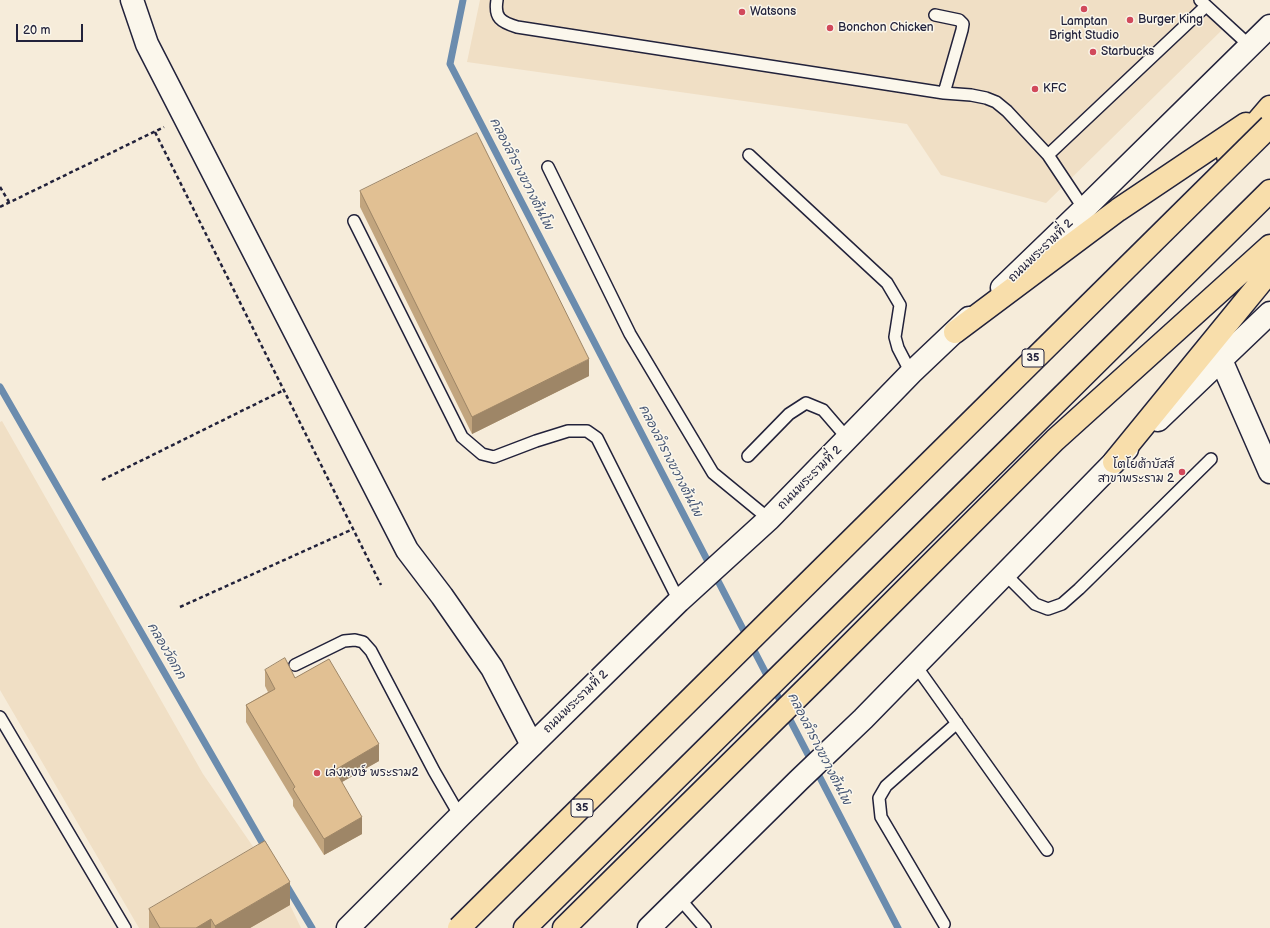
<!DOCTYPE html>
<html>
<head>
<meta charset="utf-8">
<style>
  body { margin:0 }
  #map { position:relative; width:1270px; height:928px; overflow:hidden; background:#f6ecda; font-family:"Balsamiq Sans",sans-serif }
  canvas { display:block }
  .scale { position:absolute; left:16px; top:24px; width:67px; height:18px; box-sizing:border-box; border:2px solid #22223b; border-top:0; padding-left:5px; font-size:12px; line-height:14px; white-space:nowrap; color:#22223b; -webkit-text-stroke:3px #fbf7ec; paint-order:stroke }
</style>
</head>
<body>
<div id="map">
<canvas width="1270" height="928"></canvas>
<div class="scale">20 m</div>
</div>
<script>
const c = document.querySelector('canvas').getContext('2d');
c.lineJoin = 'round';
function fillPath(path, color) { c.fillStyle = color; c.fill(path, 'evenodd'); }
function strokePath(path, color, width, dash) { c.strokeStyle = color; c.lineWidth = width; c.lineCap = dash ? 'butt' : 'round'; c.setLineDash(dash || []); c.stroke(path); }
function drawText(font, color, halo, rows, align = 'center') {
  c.font = font + ' "Balsamiq Sans","Playpen Sans Thai",sans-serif'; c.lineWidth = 3; c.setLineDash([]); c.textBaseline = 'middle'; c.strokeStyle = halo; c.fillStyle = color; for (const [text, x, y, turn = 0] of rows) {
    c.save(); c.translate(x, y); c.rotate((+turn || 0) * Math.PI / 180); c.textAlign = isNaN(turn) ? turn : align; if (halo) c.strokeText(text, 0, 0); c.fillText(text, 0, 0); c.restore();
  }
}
const built = new Path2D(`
  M 480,0 L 1196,0 L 1224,28 L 1046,203 L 941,175 L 907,124 L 467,62 Z
  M 2,421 L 203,774 L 265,864 L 290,905 L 301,928 L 139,928 L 0,690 L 0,422 Z`);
const stream = new Path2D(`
  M 463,0 L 450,64 L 898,928
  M 0,387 L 267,851
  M 285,883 L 312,928`);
const path = new Path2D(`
  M 155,132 L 381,585
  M 0,187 L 9,202
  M 0,207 L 164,127
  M 102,480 L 284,390
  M 180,607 L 353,529`);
const lane = new Path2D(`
  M 497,0 C 494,18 501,22 517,27 L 944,93 L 971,95 L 986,98 L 996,102 L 1007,111 L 1048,155 L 1084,209
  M 1200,0 L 1250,46
  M 935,15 L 959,20 L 963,24 L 962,30 L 944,93
  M 749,155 L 887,283 L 900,305 L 895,337 L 898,348 L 911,373
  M 1048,155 L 1206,6
  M 548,167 L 630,334 L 713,473 L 769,519
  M 354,221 L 462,437 L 482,454 L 494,457 L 536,441 L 568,431 L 587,431 L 597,438 L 679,601
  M 748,456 L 789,414 L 806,403 L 823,410 L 848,439
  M 1005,574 L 1035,604 L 1048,609 L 1062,604 L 1079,589 L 1211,459
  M 295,665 L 344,641 L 355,640 L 363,642 L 371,651 L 434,771 L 460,816
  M 916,666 L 1047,850
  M 0,717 L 125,928
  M 679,898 L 705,928
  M 944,924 L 881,817 L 879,798 L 886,786 L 957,723`);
const street = new Path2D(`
  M 132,0 L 147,44 L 407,550 L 442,596 L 492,668 L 532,745
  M 1221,360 L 1270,472`);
const secondary = new Path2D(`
  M 1002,288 L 1084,209 L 1270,26
  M 1158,420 L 1270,313
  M 348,928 L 460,816 L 679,601 L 769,519 L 911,373 L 969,318
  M 649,928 L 799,780 L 863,719 L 1127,449`);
const highway = new Path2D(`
  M 1228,156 L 1270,107
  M 955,332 L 1118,210 L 1246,124
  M 1114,462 L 1270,271
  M 525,928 L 1270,191
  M 564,928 L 822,673 L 1055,440 L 1270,246`);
const highwayBridge = new Path2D(`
  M 459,928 L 1270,126`);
const wall = new Path2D(`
  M 360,191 L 589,376 L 472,434 L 360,207 Z
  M 265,670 L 295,678 L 379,761 L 342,782 L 362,834 L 324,855 L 293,806 L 293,800 L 246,722 L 246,705 L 268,692 L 265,686 Z
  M 290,905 L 250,928 L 149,928 L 149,909 Z`);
const shadedWall = new Path2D(`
  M 589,359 L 589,376 L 472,434 L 472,417 Z
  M 379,744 L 379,761 L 335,786 L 335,770 Z
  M 362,817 L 362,834 L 324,855 L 324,839 Z
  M 290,882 L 290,905 L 250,928 L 215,928 L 215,926 Z
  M 211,919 L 211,928 L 196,928 Z`);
const building = new Path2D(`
  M 477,133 L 589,359 L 472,417 L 360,191 Z
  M 285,658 L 295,678 L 329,659 L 379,744 L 335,770 L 362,817 L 324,839 L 293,789 L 295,787 L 246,705 L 275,689 L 265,670 Z
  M 265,841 L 290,882 L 215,926 L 211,919 L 196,928 L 160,928 L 149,909 Z`);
const markers = [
  [1084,9,4,"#d1495b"],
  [742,12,4,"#d1495b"],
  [1130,20,4,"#d1495b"],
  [830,28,4,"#d1495b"],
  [1093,52,4,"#d1495b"],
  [1035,89,4,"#d1495b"],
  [1182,472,4,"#d1495b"],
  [317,773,4,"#d1495b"]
];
const shields = [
  [1033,358,22],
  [582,808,22]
];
const shieldNames = [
  ["35",1033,358],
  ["35",582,808]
];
const poiNames = [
  ["Watsons",750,12],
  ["Burger King",1138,20],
  ["Lamptan",1084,22,"center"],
  ["Bright Studio",1084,36,"center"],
  ["Bonchon Chicken",838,28],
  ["Starbucks",1101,52],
  ["KFC",1043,89],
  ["โตโยต้าบัสส์",1174,465,"right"],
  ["สาขาพระราม 2",1174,479,"right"],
  ["เล่งหงษ์ พระราม2",325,773]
];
const streetNames = [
  ["ถนนพระรามที่ 2",1041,251,-44],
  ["ถนนพระรามที่ 2",810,478,-45],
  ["ถนนพระรามที่ 2",576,702,-44]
];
const waterNames = [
  ["คลองลำรางขวางต้นโพ",521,174,63],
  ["คลองลำรางขวางต้นโพ",670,461,63],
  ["คลองวัดกก",166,651,60],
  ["คลองลำรางขวางต้นโพ",819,749,63]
];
fillPath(built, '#f0dfc5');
strokePath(stream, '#6b8cae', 7);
strokePath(lane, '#22223b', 14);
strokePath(street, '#22223b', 25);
strokePath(secondary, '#22223b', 25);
strokePath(highway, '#22223b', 25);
strokePath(path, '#22223b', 2.5, [4, 3]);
strokePath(lane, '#fbf7ec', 11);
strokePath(street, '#fbf7ec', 22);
strokePath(secondary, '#fbf7ec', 22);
strokePath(highway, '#f8deab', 22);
strokePath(highwayBridge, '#22223b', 25, []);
strokePath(highwayBridge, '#f8deab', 22);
fillPath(wall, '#c2a57e');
fillPath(shadedWall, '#9e8667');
fillPath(building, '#e1c093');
strokePath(building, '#9e8667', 1);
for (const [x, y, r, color] of markers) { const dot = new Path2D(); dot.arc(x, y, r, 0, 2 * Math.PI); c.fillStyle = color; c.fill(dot); strokePath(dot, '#fbf7ec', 1.5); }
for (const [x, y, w] of shields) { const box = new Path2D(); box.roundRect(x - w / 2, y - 9, w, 18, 3); c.fillStyle = '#fbf7ec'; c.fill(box); strokePath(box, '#22223b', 1); }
drawText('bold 11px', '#22223b', null, shieldNames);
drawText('12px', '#22223b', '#fbf7ec', poiNames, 'left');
drawText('12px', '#22223b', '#fbf7ec', streetNames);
drawText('italic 13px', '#475775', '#fbf7ec', waterNames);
</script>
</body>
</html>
